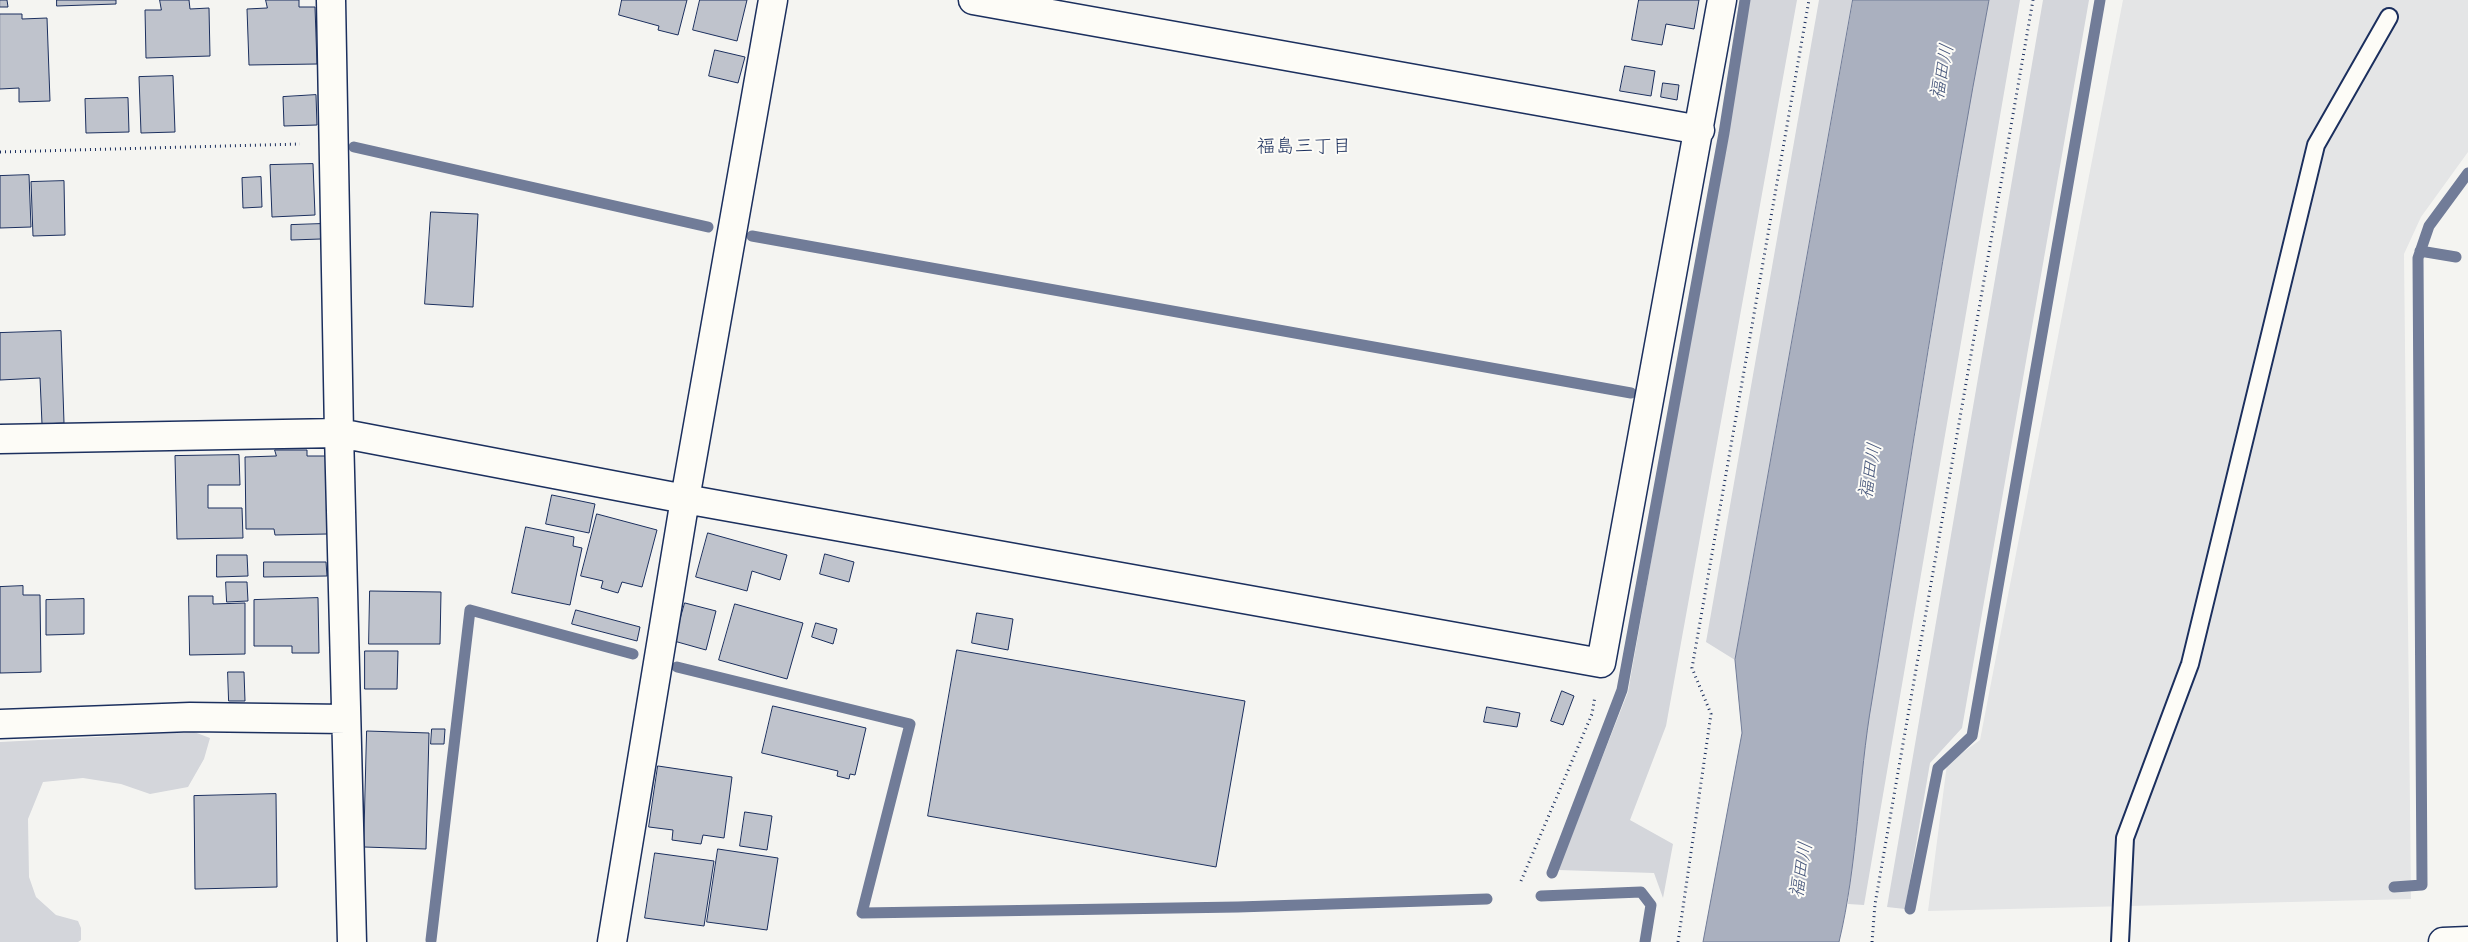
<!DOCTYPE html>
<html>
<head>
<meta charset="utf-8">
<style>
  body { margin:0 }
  canvas { display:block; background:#f4f4f1 }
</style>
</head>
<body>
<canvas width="2468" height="942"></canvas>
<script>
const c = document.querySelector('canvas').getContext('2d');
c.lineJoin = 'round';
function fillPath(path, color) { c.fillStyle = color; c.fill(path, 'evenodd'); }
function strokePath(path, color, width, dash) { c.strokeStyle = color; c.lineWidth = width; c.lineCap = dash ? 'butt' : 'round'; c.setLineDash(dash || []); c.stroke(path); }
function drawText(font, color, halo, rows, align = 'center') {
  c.font = font + ' Mali,"Klee One",sans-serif'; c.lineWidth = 4; c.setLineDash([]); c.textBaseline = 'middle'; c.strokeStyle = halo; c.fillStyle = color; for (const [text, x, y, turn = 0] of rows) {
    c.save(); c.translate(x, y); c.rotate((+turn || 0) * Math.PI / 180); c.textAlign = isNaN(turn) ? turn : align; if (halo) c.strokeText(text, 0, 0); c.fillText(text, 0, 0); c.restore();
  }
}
const built = new Path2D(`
  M 2123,0 L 2468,0 L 2468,152 L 2421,217 L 2404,254 L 2411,899 L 1928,911 L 1947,764 L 1980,740 Z`);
const green = new Path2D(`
  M 1750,0 L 1797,0 L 1666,726 L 1630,820 L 1673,844 L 1663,898 L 1654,873 L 1558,870 L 1628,692 Z
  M 1819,0 L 1853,0 L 1735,660 L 1706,642 Z
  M 1989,0 L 2020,0 L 1864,905 L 1848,904 L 1863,753 L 1964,133 Z
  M 2043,0 L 2089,0 L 1962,728 L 1930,763 L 1905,909 L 1887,907 Z
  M 194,732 L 210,738 L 204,759 L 188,787 L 150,794 L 121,784 L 83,778 L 43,782 L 28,819 L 29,877 L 36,897 L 56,915 L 78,921 L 81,928 L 81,940 L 78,942 L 0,942 L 0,742 Z`);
const water = new Path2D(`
  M 1853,0 L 1989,0 C 1945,232 1910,466 1872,700 C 1858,780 1858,863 1839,942 L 1703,942 L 1742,733 L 1735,660 Z`);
const stream = new Path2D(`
  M 354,147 L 708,227
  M 752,236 L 1631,393
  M 2420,251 L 2456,257
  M 677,667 L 910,724 L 862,913 L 1238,907 L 1487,899
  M 1552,873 L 1622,690 L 1724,133 L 1745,0
  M 2394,887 L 2422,885 L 2418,258 L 2429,226 L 2468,173
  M 1541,896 L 1641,892 L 1651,905 L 1645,942
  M 1910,909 L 1938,768 L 1972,736 L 2100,0
  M 431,940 L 470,610 L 633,654`);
const building = new Path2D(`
  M 0,0 L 7,0 L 8,7 L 0,7 Z
  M 57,0 L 116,0 L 116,4 L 57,6 Z
  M 160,0 L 189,0 L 190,9 L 209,8 L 210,56 L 146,58 L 145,10 L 161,10 Z
  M 266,0 L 299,0 L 299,7 L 315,7 L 317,64 L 249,65 L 247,9 L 267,8 Z
  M 622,0 L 687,0 L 678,35 L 658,30 L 659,26 L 619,15 Z
  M 700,0 L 747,0 L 737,41 L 693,30 Z
  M 1639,0 L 1699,0 L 1694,29 L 1666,24 L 1662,45 L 1632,40 Z
  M 0,14 L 22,14 L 22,19 L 47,18 L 50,101 L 19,102 L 19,88 L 0,89 Z
  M 715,50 L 745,57 L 738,83 L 709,76 Z
  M 1625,66 L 1655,71 L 1651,96 L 1620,91 Z
  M 173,76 L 175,132 L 141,133 L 139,77 Z
  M 1663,83 L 1679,85 L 1677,100 L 1661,97 Z
  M 316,95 L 317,125 L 284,126 L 283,97 Z
  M 128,98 L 129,132 L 86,133 L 85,99 Z
  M 313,164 L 315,215 L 272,217 L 270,165 Z
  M 29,175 L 31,227 L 0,228 L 0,176 Z
  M 261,177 L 262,207 L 243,208 L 242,178 Z
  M 64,181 L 65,235 L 33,236 L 31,182 Z
  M 431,212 L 478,214 L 473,307 L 425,304 Z
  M 321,224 L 321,239 L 291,240 L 291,225 Z
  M 61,331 L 64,423 L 42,424 L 40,378 L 0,380 L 0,333 Z
  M 275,450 L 307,450 L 307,456 L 326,456 L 327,534 L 275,535 L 274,529 L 246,529 L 245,457 L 276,456 Z
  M 239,455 L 240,485 L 208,485 L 208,508 L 242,508 L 243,538 L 177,539 L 175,456 Z
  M 552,495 L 595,504 L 589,533 L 546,524 Z
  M 597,514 L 657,530 L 642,587 L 622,582 L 618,593 L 601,588 L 603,581 L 581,576 Z
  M 526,527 L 574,537 L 573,546 L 582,548 L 570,605 L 512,593 Z
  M 708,533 L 787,555 L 780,580 L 752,571 L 747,591 L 696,577 Z
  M 825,554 L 854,562 L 849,582 L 820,574 Z
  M 217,555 L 247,555 L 248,576 L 217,577 Z
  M 264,562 L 326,562 L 327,576 L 264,577 Z
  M 226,582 L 247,582 L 248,601 L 227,602 Z
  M 23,586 L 23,595 L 40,595 L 41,672 L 0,673 L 0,587 Z
  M 370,591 L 441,592 L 440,644 L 369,644 Z
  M 189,596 L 213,596 L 213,604 L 245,603 L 245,654 L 190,655 Z
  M 318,598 L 319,653 L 292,653 L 292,646 L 254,646 L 254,600 Z
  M 84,599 L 84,634 L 46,635 L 46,600 Z
  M 685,603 L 716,611 L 706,650 L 674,641 Z
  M 735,604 L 803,623 L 787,679 L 719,660 Z
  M 576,610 L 640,627 L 637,641 L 572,624 Z
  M 977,613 L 1013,619 L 1008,650 L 972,643 Z
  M 816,623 L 837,629 L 833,644 L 812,637 Z
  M 957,650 L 1245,701 L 1216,867 L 928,816 Z
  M 365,651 L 398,651 L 397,689 L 365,689 Z
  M 228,672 L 244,672 L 245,701 L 229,701 Z
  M 1562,691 L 1574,696 L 1563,725 L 1551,721 Z
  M 773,706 L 866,728 L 855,775 L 850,774 L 849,779 L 837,776 L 838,771 L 762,753 Z
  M 1487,707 L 1520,713 L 1517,727 L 1484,722 Z
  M 432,729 L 445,729 L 444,744 L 431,744 Z
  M 367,731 L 429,733 L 426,849 L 364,847 Z
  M 658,766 L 732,777 L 724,838 L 703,835 L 701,844 L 672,840 L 673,830 L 649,827 Z
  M 276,794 L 277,887 L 195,889 L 194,796 Z
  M 745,812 L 772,816 L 767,850 L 740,846 Z
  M 718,849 L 778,858 L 767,930 L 707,922 Z
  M 655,853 L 714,861 L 704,926 L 645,918 Z`);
const path = new Path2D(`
  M 0,152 L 300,144
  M 1521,881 L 1592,714 L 1595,696
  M 1678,942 L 1711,714 L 1692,668 L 1809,0
  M 1872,942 L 1875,904 L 2033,0`);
const lane = new Path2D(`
  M 2120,942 L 2125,838 L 2190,664 L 2316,145 L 2389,17`);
const street = new Path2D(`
  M 331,0 L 339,433 L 352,942
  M 973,0 L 1700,130
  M 0,439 L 339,433 L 685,499 L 1601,663 L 1722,0
  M 0,724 L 190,717 L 346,719
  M 612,942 L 685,499 L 773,0`);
const highway = new Path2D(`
  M 2443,942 L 2468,941`);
const waterNames = [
  ["福田川",1942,72,-79],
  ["福田川",1870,471,-80],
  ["福田川",1801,870,-80]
];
const neighbourhoodNames = [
  ["福島三丁目",1304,146]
];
fillPath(built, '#e4e5e6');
fillPath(green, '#d4d6db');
fillPath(water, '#aab0bf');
strokePath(water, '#717c98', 1);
strokePath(stream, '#717c98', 11);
fillPath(building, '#bfc3cc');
strokePath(building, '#1b2f5e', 1);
strokePath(lane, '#1b2f5e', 20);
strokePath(street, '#1b2f5e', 31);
strokePath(highway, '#1b2f5e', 31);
strokePath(path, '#1b2f5e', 3, [1, 4]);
strokePath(lane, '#fdfcf7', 16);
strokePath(street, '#fdfcf7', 28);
strokePath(highway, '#fdfcf7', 28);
drawText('italic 19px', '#46567b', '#fdfcf7', waterNames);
drawText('19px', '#1b2f5e', '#fdfcf7', neighbourhoodNames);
</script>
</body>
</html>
